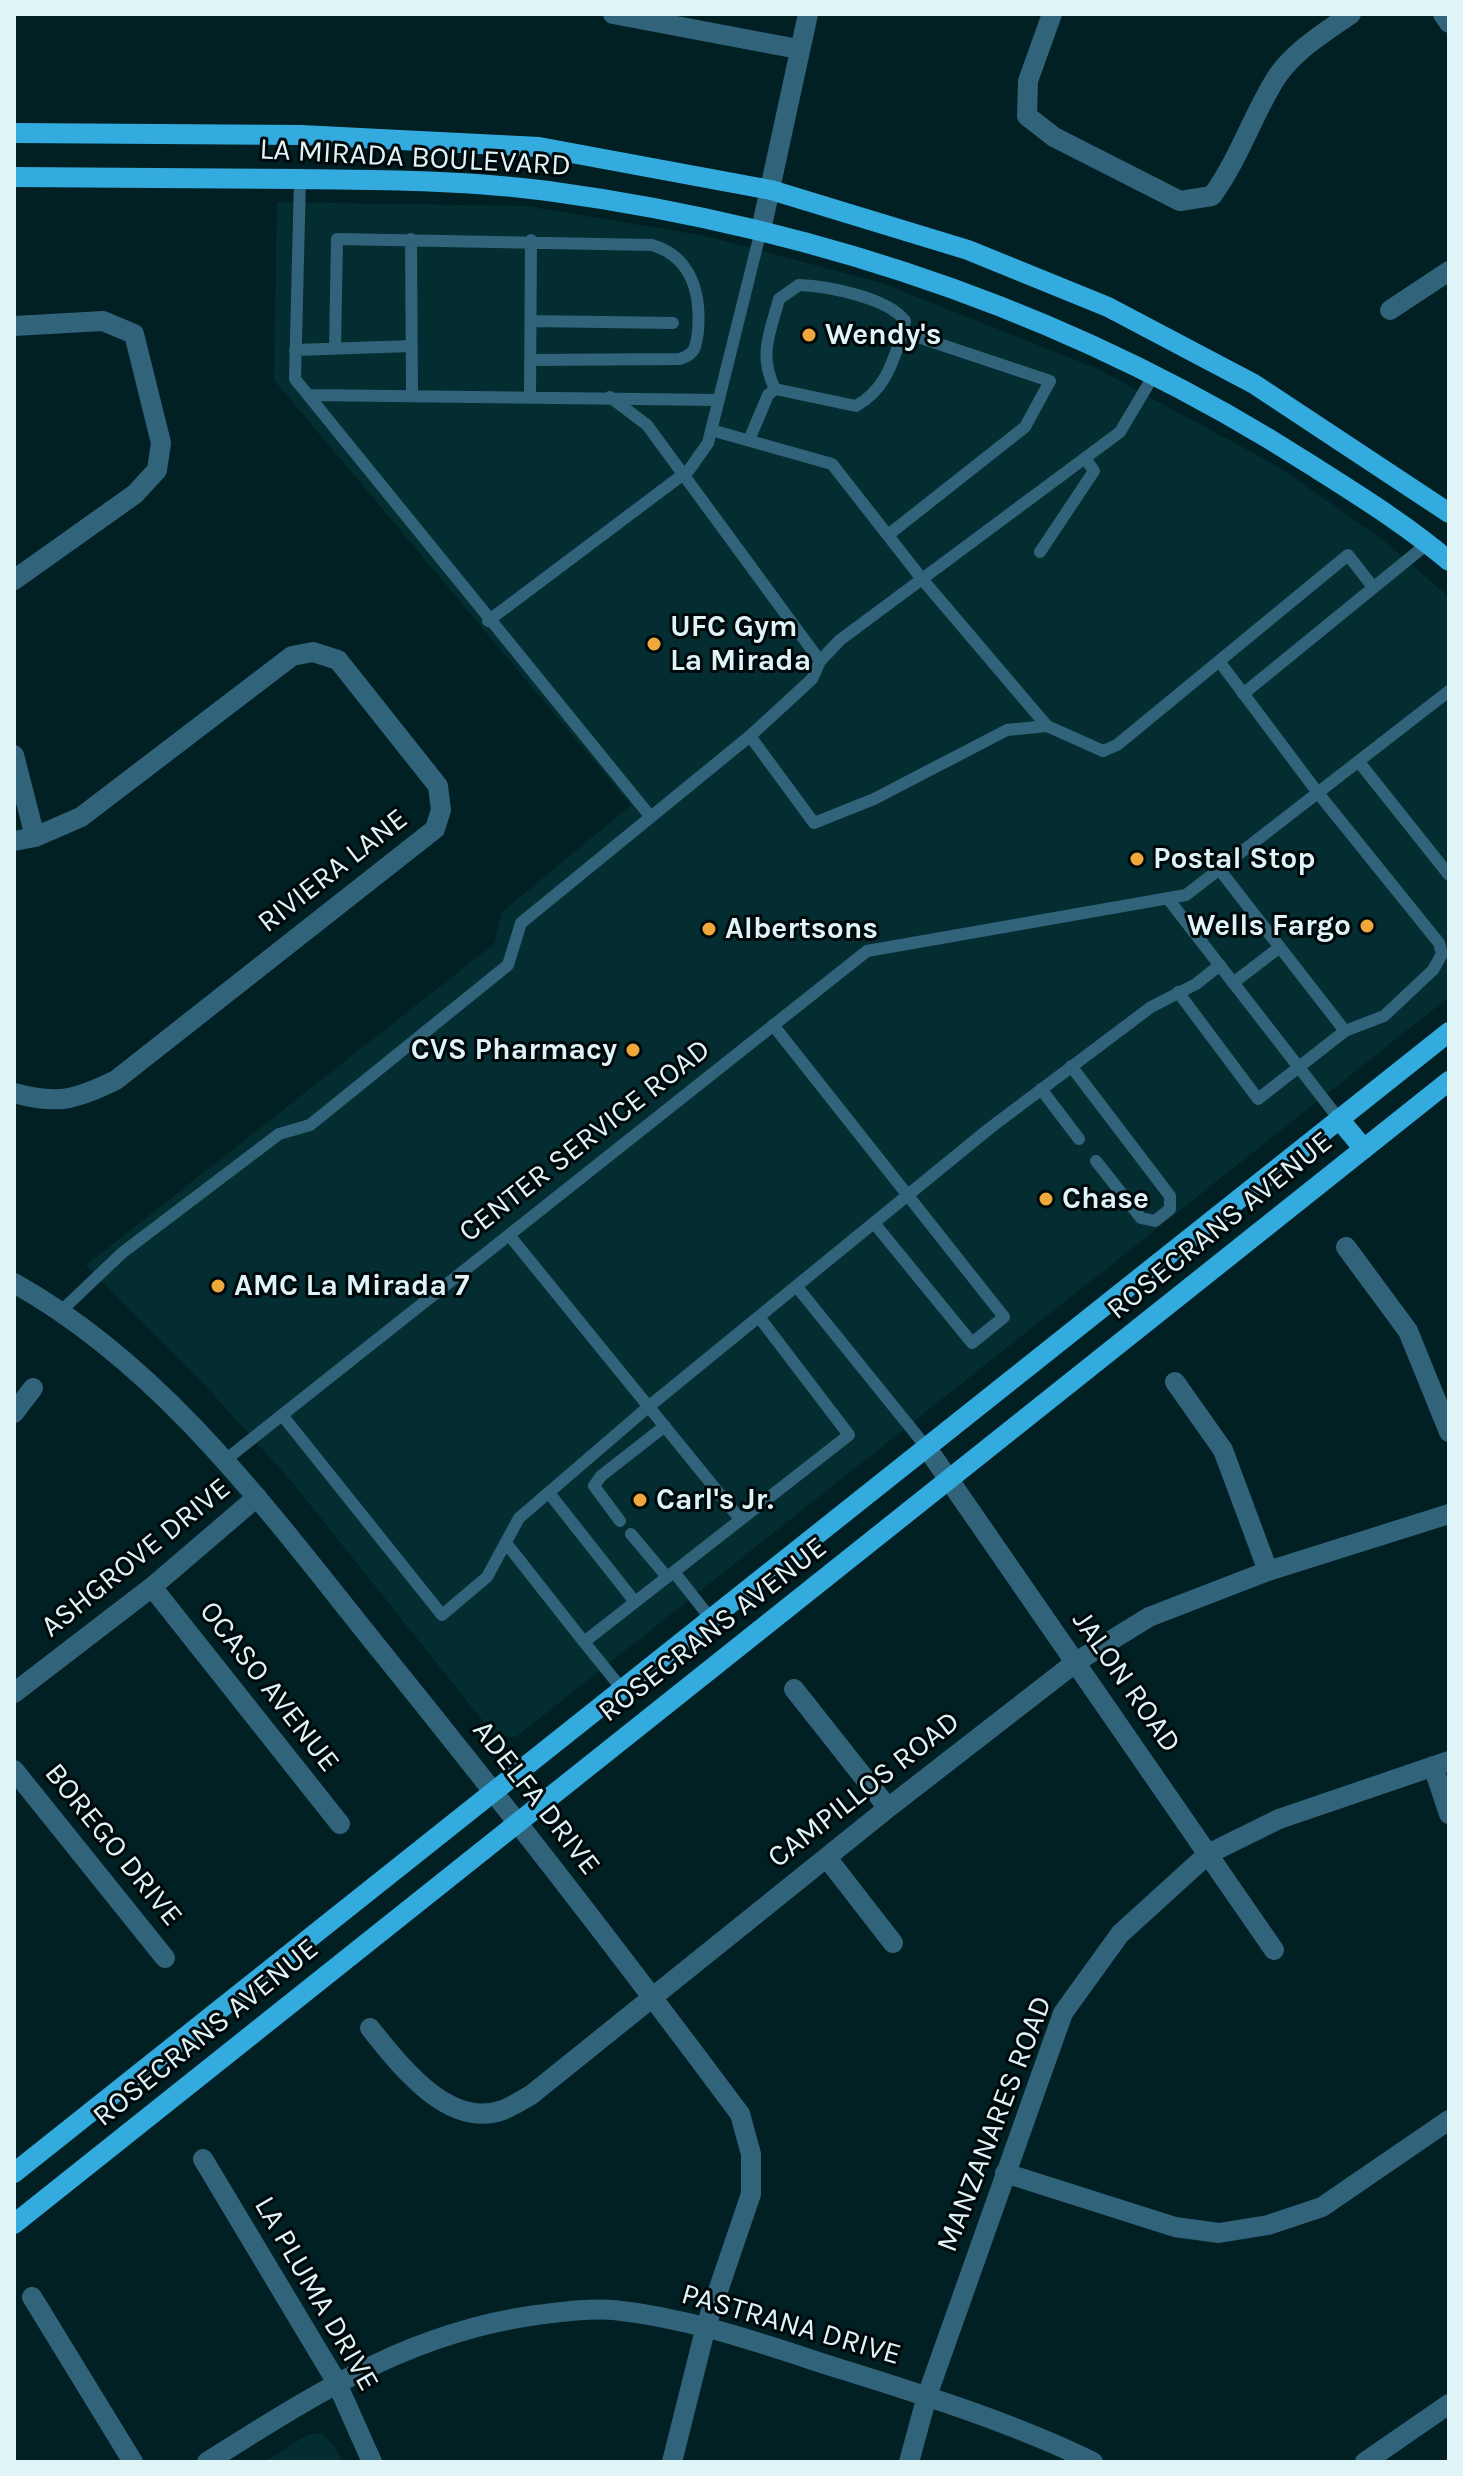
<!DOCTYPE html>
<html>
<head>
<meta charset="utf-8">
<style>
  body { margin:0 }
  #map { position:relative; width:1463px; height:2476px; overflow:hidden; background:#002024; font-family:Karla,sans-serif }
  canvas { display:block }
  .frame { position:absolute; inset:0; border:16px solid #def4f7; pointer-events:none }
</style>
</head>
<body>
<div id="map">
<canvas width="1463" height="2476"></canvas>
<div class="frame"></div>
</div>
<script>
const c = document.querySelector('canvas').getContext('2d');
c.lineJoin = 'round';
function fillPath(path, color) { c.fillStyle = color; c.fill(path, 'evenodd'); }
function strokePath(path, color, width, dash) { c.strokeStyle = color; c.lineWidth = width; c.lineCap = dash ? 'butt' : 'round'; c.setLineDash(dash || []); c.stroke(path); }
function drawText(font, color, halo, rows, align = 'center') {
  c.font = font + ' Karla,sans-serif'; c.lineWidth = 6; c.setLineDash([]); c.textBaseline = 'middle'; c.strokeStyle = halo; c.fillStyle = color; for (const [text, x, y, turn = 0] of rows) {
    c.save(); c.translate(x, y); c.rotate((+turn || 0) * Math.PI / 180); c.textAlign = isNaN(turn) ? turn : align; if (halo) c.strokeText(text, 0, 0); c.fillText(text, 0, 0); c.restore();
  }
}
const built = new Path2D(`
  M 277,202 L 526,206 L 705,236 L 882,283 L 1096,368 L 1279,467 L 1384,541 L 1449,597 L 1449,997 L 516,1737 L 494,1735 L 292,1482 L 212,1393 L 86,1265 L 494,944 L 502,912 L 631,805 L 274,380 Z
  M 320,2433 L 333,2444 L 343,2462 L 264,2462 L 307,2435 Z`);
const service = new Path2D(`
  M 300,179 L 295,379 L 650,816
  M 411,239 L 412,394
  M 531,321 L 673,323
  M 335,349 L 337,239 L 652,245 C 692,257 701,294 698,331 C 696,346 696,354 680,359 L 530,360
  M 295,350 L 412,346
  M 775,389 C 758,355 770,333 779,299 L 799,285 C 827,286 889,298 905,321 L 903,332
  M 308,395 L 719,400
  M 530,396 L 531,240
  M 711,430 L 832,464 L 922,579 L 1047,726
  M 749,440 L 768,395 L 775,389 L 856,406 C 886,389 892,363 903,332 L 1050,381 L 1025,427 L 888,535
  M 1040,552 L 1094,471 L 1085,458
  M 488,621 L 689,470 L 708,443 L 761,230
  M 820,661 L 840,640 L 1120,432 L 1155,373
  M 1243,694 L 1427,544
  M 750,736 L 814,823 L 874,799 L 1007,730 L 1047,726 L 1103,751 L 1117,745 L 1348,555 L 1373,587
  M 1359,762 L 1449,875
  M 1219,869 L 1345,1031
  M 1169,900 L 1339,1119
  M 1233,983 L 1280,947
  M 1178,992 L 1258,1099 L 1345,1031 L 1384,1016 L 1433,970 L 1442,954 L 1439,943 L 1318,793 L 1219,661
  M 773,1025 L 1004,1317 L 972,1343 L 874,1223
  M 1071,1066 L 1170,1196 L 1170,1209 L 1155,1221 L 1141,1218 L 1096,1161
  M 1041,1089 L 1079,1139
  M 509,1235 L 740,1519
  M 797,1287 L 927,1448
  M 60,1312 L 122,1253 L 279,1134 L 310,1125 L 508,965 L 521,923 L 750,736 L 812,679 L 820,661 L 647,425 L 610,397
  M 282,1415 L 442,1615 L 487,1577 L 519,1518 L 647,1408 L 990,1128 L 1151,1007 L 1196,984 L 1220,965
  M 224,1461 L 867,951 L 1186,895 L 1449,691
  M 549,1493 L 635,1602
  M 620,1521 L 594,1486 L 601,1476 L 665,1426
  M 631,1534 L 667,1577
  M 506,1543 L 584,1642
  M 674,1572 L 711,1619
  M 622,1689 L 584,1642 L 849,1435 L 759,1317`);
const minor = new Path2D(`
  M 613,14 L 798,49
  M 1052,14 L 1028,81 L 1027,116 L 1054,137 L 1180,201 L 1212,196 C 1238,160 1251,120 1273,83 C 1290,53 1324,33 1351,14
  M 1443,14 L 1449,23
  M 761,230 L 808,14
  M 1390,310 L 1449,271
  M 14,326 L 103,321 L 134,334 L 161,443 L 157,470 L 135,494 L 14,580
  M 14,755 L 35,837
  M 14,841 L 35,837 L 81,817 L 292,656 L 313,652 L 338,660 L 438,786 L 441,810 L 435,829 L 116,1080 C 75,1100 58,1105 14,1093
  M 1346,1247 L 1408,1331 L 1449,1432
  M 1175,1382 L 1223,1450 L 1268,1571
  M 14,1413 L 33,1388
  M 927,1448 L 1274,1950
  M 152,1587 L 340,1824
  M 794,1689 L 888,1808
  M 14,1693 L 152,1587 L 257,1497
  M 1433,1766 L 1449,1814
  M 14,1770 L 165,1958
  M 827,1858 L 893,1943
  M 370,2028 C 399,2064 448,2130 503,2110 C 513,2106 522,2100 531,2095 L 888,1808 L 1076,1662 L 1149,1617 L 1268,1571 L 1449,1514
  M 203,2159 L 336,2381 L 372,2462
  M 1005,2173 L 1175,2227 L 1219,2233 L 1268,2225 L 1322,2207 L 1449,2120
  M 32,2297 L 133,2462
  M 207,2462 C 314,2395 407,2333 536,2315 C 561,2312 589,2308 614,2310 C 689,2318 760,2343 831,2366 C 920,2394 1009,2421 1093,2462
  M 909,2462 L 927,2396 L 1063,2013 L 1120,1934 L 1208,1854 L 1279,1819 L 1449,1761
  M 1365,2462 L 1449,2404`);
const tertiary = new Path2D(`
  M 14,1283 C 166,1368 272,1516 380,1650 C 503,1802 623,1957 740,2114 L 751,2154 L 751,2194 L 706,2326 L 672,2462`);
const primary = new Path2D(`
  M 14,133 L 301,135 L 539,147 L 771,190 L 968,250 L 1108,307 L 1254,384 L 1449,513
  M 14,177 C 108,177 202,179 297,179 C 380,180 466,180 548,191 C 821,228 1079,316 1311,465 C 1358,495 1407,525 1449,561
  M 1339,1119 L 1364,1149
  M 14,2173 L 1449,1032
  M 14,2224 L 1449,1081`);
const markers = [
  [809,335,8,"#eea83c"],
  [654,644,8,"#eea83c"],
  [1137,859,8,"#eea83c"],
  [1367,926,8,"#eea83c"],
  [709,929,8,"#eea83c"],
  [633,1050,8,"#eea83c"],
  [1046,1199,8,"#eea83c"],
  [218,1286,8,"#eea83c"],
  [640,1500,8,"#eea83c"]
];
const streetNames = [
  ["LA MIRADA BOULEVARD",415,158,3],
  ["RIVIERA LANE",333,871,-38],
  ["CENTER SERVICE ROAD",585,1141,-38],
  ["ROSECRANS AVENUE",1220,1226,-39],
  ["ASHGROVE DRIVE",136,1558,-39],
  ["ROSECRANS AVENUE",713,1630,-38],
  ["JALON ROAD",1126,1682,55],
  ["OCASO AVENUE",269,1687,52],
  ["CAMPILLOS ROAD",864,1790,-38],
  ["ADELFA DRIVE",536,1798,52],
  ["BOREGO DRIVE",113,1845,51],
  ["ROSECRANS AVENUE",206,2033,-39],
  ["MANZANARES ROAD",995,2124,-69],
  ["LA PLUMA DRIVE",316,2294,60],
  ["PASTRANA DRIVE",791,2325,16]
];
const poiNames = [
  ["Wendy's",825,335],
  ["UFC Gym",670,627],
  ["La Mirada",670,661],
  ["Postal Stop",1153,859],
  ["Wells Fargo",1351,926,"right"],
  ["Albertsons",725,929],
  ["CVS Pharmacy",617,1050,"right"],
  ["Chase",1062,1199],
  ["AMC La Mirada 7",234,1286],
  ["Carl's Jr.",656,1500]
];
fillPath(built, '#042d31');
strokePath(service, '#31637b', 12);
strokePath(minor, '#31637b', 20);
strokePath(tertiary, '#31637b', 20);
strokePath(primary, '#34abde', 20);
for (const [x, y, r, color] of markers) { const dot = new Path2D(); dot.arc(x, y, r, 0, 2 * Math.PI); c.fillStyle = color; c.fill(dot); strokePath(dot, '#00080a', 3); }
drawText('30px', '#def4f7', '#00080a', streetNames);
drawText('bold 30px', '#def4f7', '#00080a', poiNames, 'left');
</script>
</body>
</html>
